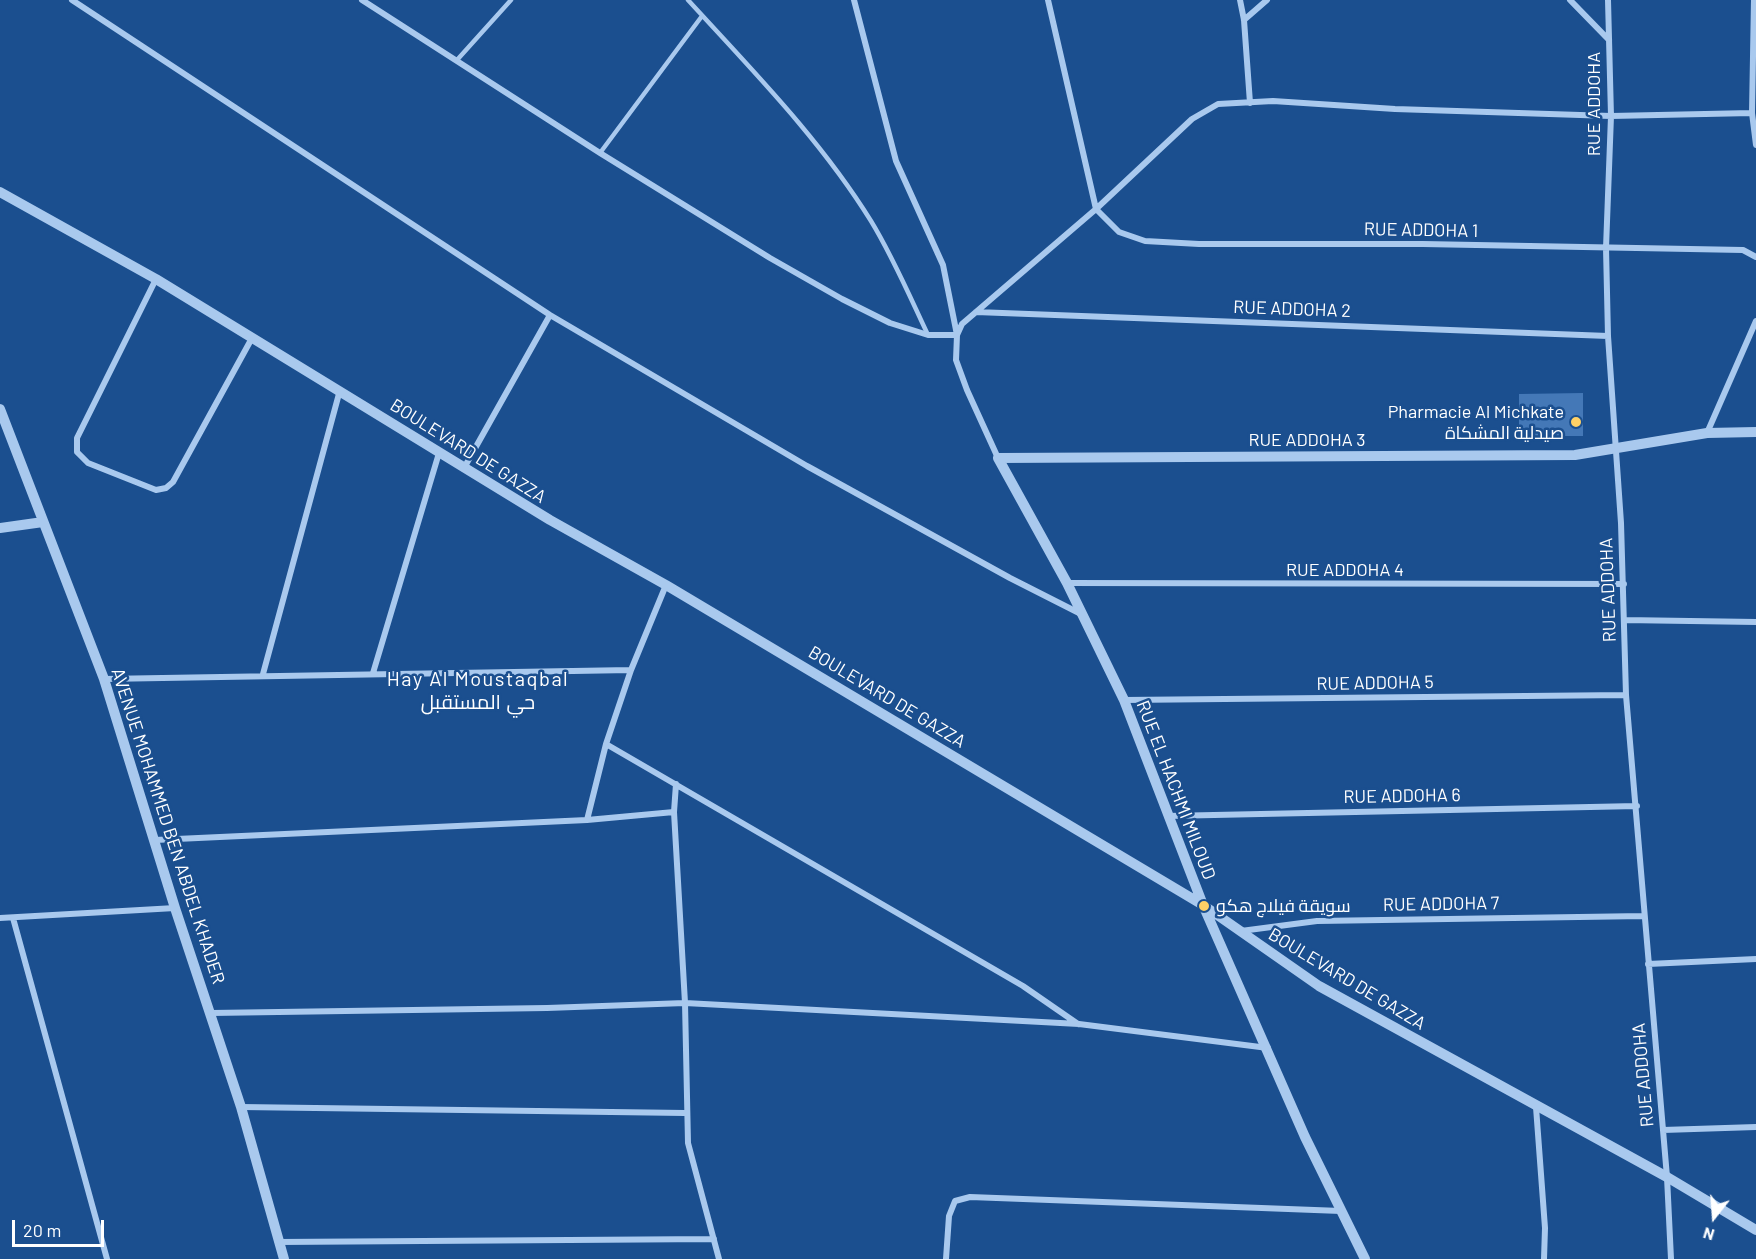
<!DOCTYPE html>
<html>
<head>
<meta charset="utf-8">
<style>
  body { margin:0 }
  #map { position:relative; width:1756px; height:1259px; overflow:hidden; background:#1b4f8f; font-family:Barlow,sans-serif }
  canvas { display:block }
  .north { position:absolute; left:1684px; top:1187px; width:60px; height:60px; -webkit-text-stroke:4px #1b4f8f; paint-order:stroke; rotate:197deg; font-size:16px; font-weight:700; line-height:24px; text-align:center; color:#fff }
  .north::after { content:''; display:block; margin:auto; width:21px; height:27px; background:#fff; clip-path:polygon(50% 0,100% 100%,50% 72%,0 100%) }
  .scale { position:absolute; left:12px; top:1220px; width:92px; height:27px; box-sizing:border-box; border:3px solid #fff; border-top:0; padding-left:8px; font-size:18px; line-height:21px; white-space:nowrap; color:#fff; -webkit-text-stroke:4px #1b4f8f; paint-order:stroke }
</style>
</head>
<body>
<div id="map">
<canvas width="1756" height="1259"></canvas>
<div class="north">N</div>
<div class="scale">20 m</div>
</div>
<script>
const c = document.querySelector('canvas').getContext('2d');
c.lineJoin = 'round';
function fillPath(path, color) { c.fillStyle = color; c.fill(path, 'evenodd'); }
function strokePath(path, color, width, dash) { c.strokeStyle = color; c.lineWidth = width; c.lineCap = dash ? 'butt' : 'round'; c.setLineDash(dash || []); c.stroke(path); }
function drawText(font, color, halo, rows, align = 'center') {
  c.font = font + ' Barlow,Cairo,sans-serif'; c.lineWidth = 5; c.setLineDash([]); c.textBaseline = 'middle'; c.strokeStyle = halo; c.fillStyle = color; for (const [text, x, y, turn = 0] of rows) {
    c.save(); c.translate(x, y); c.rotate((+turn || 0) * Math.PI / 180); c.textAlign = isNaN(turn) ? turn : align; if (halo) c.strokeText(text, 0, 0); c.fillText(text, 0, 0); c.restore();
  }
}
const building = new Path2D(`
  M 1583,393 L 1583,436 L 1519,436 L 1519,394 Z`);
const service = new Path2D(`
  M 688,0 C 752,70 821,140 871,221 C 893,257 910,297 928,335
  M 457,60 L 511,0
  M 600,153 L 702,16`);
const minor = new Path2D(`
  M 72,0 L 550,315 L 807,466 L 1010,578 L 1079,613
  M 362,0 L 600,153 L 770,258 L 842,299 L 890,323 L 928,335 L 957,335
  M 854,0 L 896,161 L 943,265 L 957,335 L 956,360 L 967,390 L 998,458
  M 1048,0 L 1096,209 L 1119,232 L 1145,241 L 1199,244 L 1423,244 L 1743,250 L 1756,257
  M 1240,0 L 1244,20 L 1250,103
  M 1570,0 L 1609,40
  M 1608,0 L 1611,116 L 1606,248 L 1608,336 L 1621,523 L 1626,695 L 1667,1177 L 1671,1259
  M 1754,0 L 1752,113 L 1756,145
  M 1244,20 L 1267,0
  M 156,279 L 77,438 L 77,452 L 88,463 L 156,490 L 166,488 L 173,482 L 252,338
  M 976,312 L 1608,336
  M 957,335 L 962,324 L 1096,209 L 1192,119 L 1218,104 L 1273,101 L 1395,109 L 1611,116 L 1752,113
  M 1707,433 L 1756,321
  M 464,468 L 550,315
  M 1067,583 L 1624,584
  M 1624,620 L 1756,622
  M 373,673 L 439,453
  M 263,674 L 340,390
  M 104,679 L 631,670
  M 1124,700 L 1626,695
  M 606,744 L 1023,986 L 1078,1024
  M 676,784 L 674,812 L 685,1003 L 688,1143 L 719,1259
  M 1167,816 L 1637,806
  M 587,820 L 606,744 L 631,670 L 666,585
  M 155,840 L 587,820 L 674,812
  M 0,918 L 175,908
  M 13,918 L 107,1259
  M 1241,931 L 1317,921 L 1644,916
  M 1648,964 L 1756,959
  M 211,1013 L 547,1008 L 685,1003 L 1079,1024 L 1268,1048
  M 241,1107 L 685,1113
  M 1536,1107 L 1545,1228 L 1544,1259
  M 1663,1130 L 1756,1127
  M 278,1242 L 714,1239
  M 946,1259 L 949,1216 L 955,1201 L 970,1197 L 1341,1211`);
const tertiary = new Path2D(`
  M 0,192 L 156,279 L 550,520 L 666,585 L 1203,905 L 1319,986 L 1667,1177 L 1756,1230
  M 0,409 L 104,679 L 175,908 L 241,1107 L 284,1259
  M 0,528 L 43,522
  M 1365,1259 L 1305,1137 L 1203,905 L 1124,700 L 1067,583 L 998,458 L 1575,455 L 1707,433 L 1756,432`);
const markers = [
  [1576,422,6,"#ffd166"],
  [1204,906,6,"#ffd166"]
];
const streetNames = [
  ["RUE ADDOHA",1594,104,-90],
  ["RUE ADDOHA 1",1421,230,1],
  ["RUE ADDOHA 2",1292,309,2],
  ["RUE ADDOHA 3",1307,440],
  ["BOULEVARD DE GAZZA",468,451,32],
  ["RUE ADDOHA 4",1345,570],
  ["RUE ADDOHA",1608,590,-92],
  ["RUE ADDOHA 5",1375,683,-1],
  ["BOULEVARD DE GAZZA",887,697,31],
  ["RUE EL HACHMI MILOUD",1176,790,69],
  ["RUE ADDOHA 6",1402,796,-1],
  ["AVENUE MOHAMMED BEN ABDEL KHADER",168,826,72],
  ["RUE ADDOHA 7",1441,904,-1],
  ["BOULEVARD DE GAZZA",1347,979,31],
  ["RUE ADDOHA",1643,1075,-95]
];
const poiNames = [
  ["Pharmacie Al Michkate",1564,412],
  ["صيدلية المشكاة",1564,433],
  ["سويقة فيلاج هكو",1216,906,"left"]
];
const neighbourhoodNames = [
  ["Hay Al Moustaqbal",478,679],
  ["حي المستقبل",478,702]
];
fillPath(building, '#4478b7');
strokePath(service, '#a9c9ee', 4.5);
strokePath(minor, '#a9c9ee', 6);
strokePath(tertiary, '#a9c9ee', 10);
for (const [x, y, r, color] of markers) { const dot = new Path2D(); dot.arc(x, y, r, 0, 2 * Math.PI); c.fillStyle = color; c.fill(dot); strokePath(dot, '#1b4f8f', 2); }
drawText('18px', '#fff', '#1b4f8f', streetNames);
drawText('18px', '#fff', '#1b4f8f', poiNames, 'right');
c.letterSpacing = '1.5px';
drawText('20px', '#fff', '#1b4f8f', neighbourhoodNames);
c.letterSpacing = '0px';
</script>
</body>
</html>
